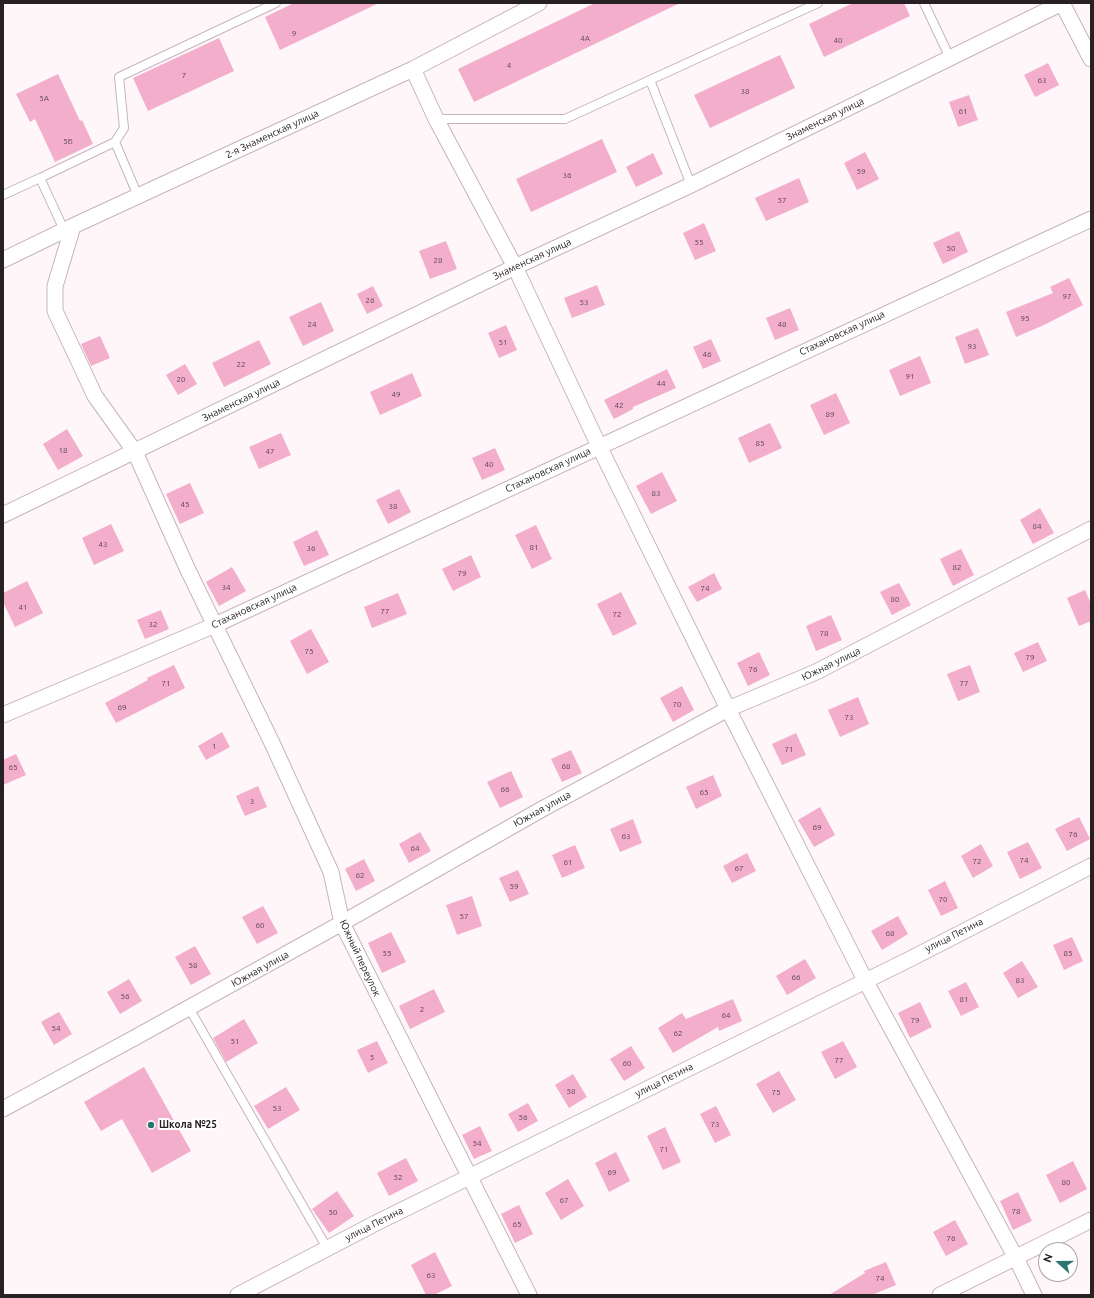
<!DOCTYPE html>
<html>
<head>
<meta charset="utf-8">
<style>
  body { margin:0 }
  #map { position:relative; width:1094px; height:1298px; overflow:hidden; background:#fef6f9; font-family:Ubuntu,sans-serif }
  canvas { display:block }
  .frame { position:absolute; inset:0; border:4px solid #282124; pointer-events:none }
  .north { position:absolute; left:1038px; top:1242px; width:40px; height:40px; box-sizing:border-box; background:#fff; border:1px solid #a9a6a7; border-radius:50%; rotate:291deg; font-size:11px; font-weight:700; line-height:16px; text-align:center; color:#282124 }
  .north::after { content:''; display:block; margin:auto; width:14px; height:18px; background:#2c7570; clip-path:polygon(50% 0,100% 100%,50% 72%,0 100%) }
</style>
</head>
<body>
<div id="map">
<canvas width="1094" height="1298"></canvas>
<div class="frame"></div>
<div class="north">N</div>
</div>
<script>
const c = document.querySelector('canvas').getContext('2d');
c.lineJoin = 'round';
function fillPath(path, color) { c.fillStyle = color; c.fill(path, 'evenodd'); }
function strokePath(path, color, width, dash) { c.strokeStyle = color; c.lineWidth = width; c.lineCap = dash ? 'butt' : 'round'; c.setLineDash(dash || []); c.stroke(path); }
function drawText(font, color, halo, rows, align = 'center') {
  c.font = font + ' Ubuntu,sans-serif'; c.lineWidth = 4; c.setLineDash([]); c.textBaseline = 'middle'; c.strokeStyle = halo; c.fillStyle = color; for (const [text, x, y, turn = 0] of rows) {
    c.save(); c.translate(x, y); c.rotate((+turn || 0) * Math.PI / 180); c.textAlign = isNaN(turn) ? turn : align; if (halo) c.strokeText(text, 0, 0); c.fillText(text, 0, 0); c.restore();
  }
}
const building = new Path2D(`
  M 294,3 L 379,3 L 280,50 L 265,17 Z
  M 595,3 L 680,3 L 474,102 L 458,69 Z
  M 853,3 L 904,3 L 910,16 L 824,57 L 809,24 Z
  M 219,38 L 234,71 L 148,111 L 133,78 Z
  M 780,55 L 795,88 L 710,128 L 694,95 Z
  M 1048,63 L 1059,85 L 1035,97 L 1024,75 Z
  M 58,74 L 80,121 L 82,120 L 93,144 L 55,162 L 35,119 L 30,122 L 16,94 Z
  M 969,95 L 978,120 L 958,127 L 949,102 Z
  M 602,139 L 617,172 L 531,212 L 516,179 Z
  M 865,152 L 879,179 L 857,190 L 844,163 Z
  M 653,153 L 663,174 L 636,187 L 626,167 Z
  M 799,178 L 809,202 L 766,221 L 755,198 Z
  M 704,223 L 716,251 L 695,260 L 683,233 Z
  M 959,231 L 968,252 L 943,264 L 933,243 Z
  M 446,241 L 457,269 L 430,279 L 419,251 Z
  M 1069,278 L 1083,305 L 1044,325 L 1016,337 L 1006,312 L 1053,293 L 1050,287 Z
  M 597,285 L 605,305 L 572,318 L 564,298 Z
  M 373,286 L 383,306 L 367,314 L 357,294 Z
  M 321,302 L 334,331 L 303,346 L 289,317 Z
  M 790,308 L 799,330 L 775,340 L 766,318 Z
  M 506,325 L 517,350 L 499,358 L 488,333 Z
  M 978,328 L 989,355 L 965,364 L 955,337 Z
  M 100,336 L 110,358 L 91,366 L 81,344 Z
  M 711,339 L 721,361 L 703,369 L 693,347 Z
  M 259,340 L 271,364 L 224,387 L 212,363 Z
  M 920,356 L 931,383 L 900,396 L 889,370 Z
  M 185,364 L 197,384 L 178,395 L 166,375 Z
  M 667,369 L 676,388 L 633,407 L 633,409 L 614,419 L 604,400 Z
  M 412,373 L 422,396 L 380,415 L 370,392 Z
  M 836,393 L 850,423 L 824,435 L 810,405 Z
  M 770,423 L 782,448 L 749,463 L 738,438 Z
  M 67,429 L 83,456 L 58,470 L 43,444 Z
  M 281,433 L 291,455 L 259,469 L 249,447 Z
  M 495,448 L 505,470 L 482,480 L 472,458 Z
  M 662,472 L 677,501 L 651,514 L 636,486 Z
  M 190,483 L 204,513 L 180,524 L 166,494 Z
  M 399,489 L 411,512 L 388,524 L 376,500 Z
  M 1040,508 L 1054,533 L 1033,544 L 1020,520 Z
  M 111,524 L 124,551 L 94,565 L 82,538 Z
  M 536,525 L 552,559 L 532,569 L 515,535 Z
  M 317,530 L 329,555 L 304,566 L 293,542 Z
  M 961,549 L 974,575 L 953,586 L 940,559 Z
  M 471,555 L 481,577 L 453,591 L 442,569 Z
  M 232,567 L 246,591 L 219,606 L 206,582 Z
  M 714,573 L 722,589 L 697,602 L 688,587 Z
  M 27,581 L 43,613 L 15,627 L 3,602 L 3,593 Z
  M 899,583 L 911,605 L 892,615 L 880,592 Z
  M 1085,590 L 1091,604 L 1091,621 L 1079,626 L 1067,598 Z
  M 621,592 L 637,624 L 613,636 L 597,604 Z
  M 398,593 L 407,614 L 372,628 L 364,607 Z
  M 161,610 L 169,629 L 145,639 L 137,620 Z
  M 831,615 L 842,640 L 816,651 L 806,626 Z
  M 311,629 L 329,662 L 307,674 L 290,641 Z
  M 1038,642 L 1047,661 L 1023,672 L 1014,653 Z
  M 759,652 L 770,675 L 748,686 L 737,663 Z
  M 174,665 L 185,688 L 116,723 L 105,703 L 148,680 L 147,678 Z
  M 970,665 L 980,692 L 958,701 L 947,674 Z
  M 682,686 L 694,710 L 673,722 L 660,698 Z
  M 858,697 L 869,724 L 840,737 L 828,710 Z
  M 222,732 L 230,747 L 206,760 L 198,746 Z
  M 796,733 L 806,755 L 782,765 L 772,744 Z
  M 571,750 L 582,773 L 562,782 L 551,759 Z
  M 16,754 L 26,775 L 3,785 L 3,760 Z
  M 511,771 L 523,797 L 500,808 L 487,782 Z
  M 713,775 L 722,796 L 696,809 L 686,787 Z
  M 258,786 L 267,807 L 245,816 L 236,796 Z
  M 820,807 L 835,835 L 814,847 L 798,820 Z
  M 1079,817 L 1090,839 L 1067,851 L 1055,829 Z
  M 633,819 L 642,843 L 620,852 L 610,829 Z
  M 420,832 L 431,851 L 409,863 L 399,844 Z
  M 1028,842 L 1042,868 L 1020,879 L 1007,852 Z
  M 981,844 L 993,866 L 973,878 L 961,856 Z
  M 575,845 L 585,868 L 562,878 L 552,855 Z
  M 747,853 L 756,871 L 732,883 L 723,866 Z
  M 364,859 L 375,881 L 356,891 L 345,869 Z
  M 518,870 L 529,894 L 510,902 L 499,878 Z
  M 945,881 L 958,908 L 941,916 L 928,890 Z
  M 472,896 L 482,926 L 457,935 L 446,905 Z
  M 263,906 L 278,933 L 257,944 L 242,917 Z
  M 898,916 L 908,934 L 882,950 L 871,931 Z
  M 391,932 L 406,962 L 382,973 L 368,943 Z
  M 1072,937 L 1083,961 L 1064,970 L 1053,945 Z
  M 195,946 L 211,974 L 191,985 L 175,957 Z
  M 805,959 L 816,978 L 787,995 L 776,976 Z
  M 1022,961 L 1038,987 L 1018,998 L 1003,973 Z
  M 129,979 L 142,1001 L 120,1014 L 107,992 Z
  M 966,982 L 979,1007 L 961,1016 L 948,991 Z
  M 434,989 L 445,1012 L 410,1029 L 399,1006 Z
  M 733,999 L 742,1021 L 719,1031 L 718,1027 L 673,1053 L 658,1028 L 682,1013 L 686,1019 Z
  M 920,1002 L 932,1027 L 910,1038 L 898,1013 Z
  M 59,1012 L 72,1034 L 54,1045 L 41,1022 Z
  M 244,1019 L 258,1043 L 226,1062 L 213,1038 Z
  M 377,1041 L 388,1063 L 368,1073 L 357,1050 Z
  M 843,1041 L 857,1067 L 835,1079 L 821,1052 Z
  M 631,1046 L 645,1068 L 624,1081 L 610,1059 Z
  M 144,1067 L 191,1151 L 152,1173 L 122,1119 L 101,1131 L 84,1102 Z
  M 779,1071 L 796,1100 L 773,1113 L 756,1084 Z
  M 573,1074 L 587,1097 L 569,1108 L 555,1085 Z
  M 286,1087 L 300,1110 L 268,1129 L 254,1106 Z
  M 528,1103 L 538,1121 L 518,1132 L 508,1114 Z
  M 716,1106 L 731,1135 L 715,1143 L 700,1114 Z
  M 480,1126 L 492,1151 L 474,1159 L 462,1135 Z
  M 665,1127 L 681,1162 L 663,1170 L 647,1136 Z
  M 616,1152 L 630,1181 L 609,1192 L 595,1163 Z
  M 406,1158 L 418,1181 L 389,1196 L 377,1173 Z
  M 1073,1161 L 1087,1189 L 1060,1203 L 1046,1175 Z
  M 568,1179 L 584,1206 L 561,1220 L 545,1193 Z
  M 337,1191 L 354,1216 L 329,1233 L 312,1209 Z
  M 1018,1192 L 1032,1221 L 1013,1230 L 1000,1201 Z
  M 519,1205 L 533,1234 L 515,1243 L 501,1214 Z
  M 955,1220 L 968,1244 L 946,1256 L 933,1232 Z
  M 435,1252 L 452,1286 L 434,1295 L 426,1295 L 411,1265 Z
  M 886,1262 L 896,1285 L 872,1295 L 829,1295 L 865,1273 L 864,1271 Z`);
const service = new Path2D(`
  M 924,3 L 950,58
  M 650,80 L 691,185
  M 436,119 L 565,119 L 818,3
  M 3,195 L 40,178
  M 138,196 L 115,142 L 124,128 L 119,77 L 276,3
  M 64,230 L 40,178 L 115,142
  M 189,1008 L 327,1248`);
const minor = new Path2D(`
  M 1062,3 L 1091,59
  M 413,69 L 436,119 L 515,267 L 599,446 L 728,709 L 865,980 L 1016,1258 L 1034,1295
  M 73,226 L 55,286 L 55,311 L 95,396 L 135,452 L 187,568 L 273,745 L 331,872 L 342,923 L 529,1295
  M 3,260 L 73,226 L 413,69 L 539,3
  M 3,515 L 515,267 L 691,185 L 1062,3
  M 3,715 L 215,625 L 1091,219
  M 3,1109 L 136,1037 L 342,923 L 544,808 L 728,709 L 816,672 L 1091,529
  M 238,1295 L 376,1223 L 910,959 L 1091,866
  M 940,1295 L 1091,1220`);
const markers = [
  [151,1125,4,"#2c7570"]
];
const numberNames = [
  ["9",294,33],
  ["4А",585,38],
  ["40",838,40],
  ["4",509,65],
  ["7",184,75],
  ["63",1042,80],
  ["38",745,91],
  ["5А",44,98],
  ["61",963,111],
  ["5Б",68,141],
  ["59",861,171],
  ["36",567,175],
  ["57",782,200],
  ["55",699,242],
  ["50",951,248],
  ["28",438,260],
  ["97",1067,296],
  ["26",370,300],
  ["53",584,302],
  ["95",1025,318],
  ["24",312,324],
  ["48",782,324],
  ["51",503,342],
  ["93",972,346],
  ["46",707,354],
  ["22",241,364],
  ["91",910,376],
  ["20",181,379],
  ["44",661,383],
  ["49",396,394],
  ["42",619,405],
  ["89",830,414],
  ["85",760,443],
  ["18",63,450],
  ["47",270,451],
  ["40",489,464],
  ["83",656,493],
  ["45",185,504],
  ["38",393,506],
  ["84",1037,526],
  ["43",103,544],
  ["81",534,547],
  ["36",311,548],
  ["82",957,567],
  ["79",462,573],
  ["34",226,587],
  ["74",705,588],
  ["80",895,599],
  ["41",23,607],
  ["77",385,611],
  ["72",617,614],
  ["32",153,624],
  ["78",824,633],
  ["75",309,651],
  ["79",1030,657],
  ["76",753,669],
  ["71",166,683],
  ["77",964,683],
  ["70",677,704],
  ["69",122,707],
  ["73",849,717],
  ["1",214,746],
  ["71",789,749],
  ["68",566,766],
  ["65",13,767],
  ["66",505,789],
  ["65",704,792],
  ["3",252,801],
  ["69",817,827],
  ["76",1073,834],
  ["63",626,836],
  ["64",415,848],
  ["74",1024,860],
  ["72",977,861],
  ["61",568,862],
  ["67",739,868],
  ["62",360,875],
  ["59",514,886],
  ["70",943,899],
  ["57",464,916],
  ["60",260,925],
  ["68",890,933],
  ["55",387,953],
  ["85",1068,953],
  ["58",193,965],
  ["66",796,977],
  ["83",1020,980],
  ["56",125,996],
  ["81",964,999],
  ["2",422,1009],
  ["64",726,1015],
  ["79",915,1020],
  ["54",56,1028],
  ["62",678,1033],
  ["51",235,1041],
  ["5",372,1057],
  ["77",839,1060],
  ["60",627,1063],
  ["58",571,1091],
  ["75",776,1092],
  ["53",277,1108],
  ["56",523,1117],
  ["73",715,1124],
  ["54",477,1143],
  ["71",664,1149],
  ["69",612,1172],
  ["52",398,1177],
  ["80",1066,1182],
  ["67",564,1200],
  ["78",1016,1211],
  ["50",333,1212],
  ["65",517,1224],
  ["76",951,1238],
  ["63",431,1275],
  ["74",880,1278]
];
const streetNames = [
  ["Знаменская улица",825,119,-26],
  ["2-я Знаменская улица",272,134,-25],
  ["Знаменская улица",532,259,-25],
  ["Стахановская улица",842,333,-25],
  ["Знаменская улица",241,400,-26],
  ["Стахановская улица",548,470,-25],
  ["Стахановская улица",254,606,-25],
  ["Южная улица",831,664,-26],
  ["Южная улица",542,809,-29],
  ["улица Петина",954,935,-27],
  ["Южный переулок",360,958,65],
  ["Южная улица",260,969,-29],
  ["улица Петина",664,1080,-27],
  ["улица Петина",374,1224,-27]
];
const poiNames = [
  ["Школа №25",159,1125]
];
fillPath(building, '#f3aecc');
strokePath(service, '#c7b4bb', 10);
strokePath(minor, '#c7b4bb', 17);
strokePath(service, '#fff', 8);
strokePath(minor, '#fff', 15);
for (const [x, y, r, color] of markers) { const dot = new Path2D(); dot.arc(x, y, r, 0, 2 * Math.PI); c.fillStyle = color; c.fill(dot); strokePath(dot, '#fff', 1.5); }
drawText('8px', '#5b444e', null, numberNames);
drawText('10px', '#282124', '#fff', streetNames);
drawText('bold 10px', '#282124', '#fff', poiNames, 'left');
</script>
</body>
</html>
